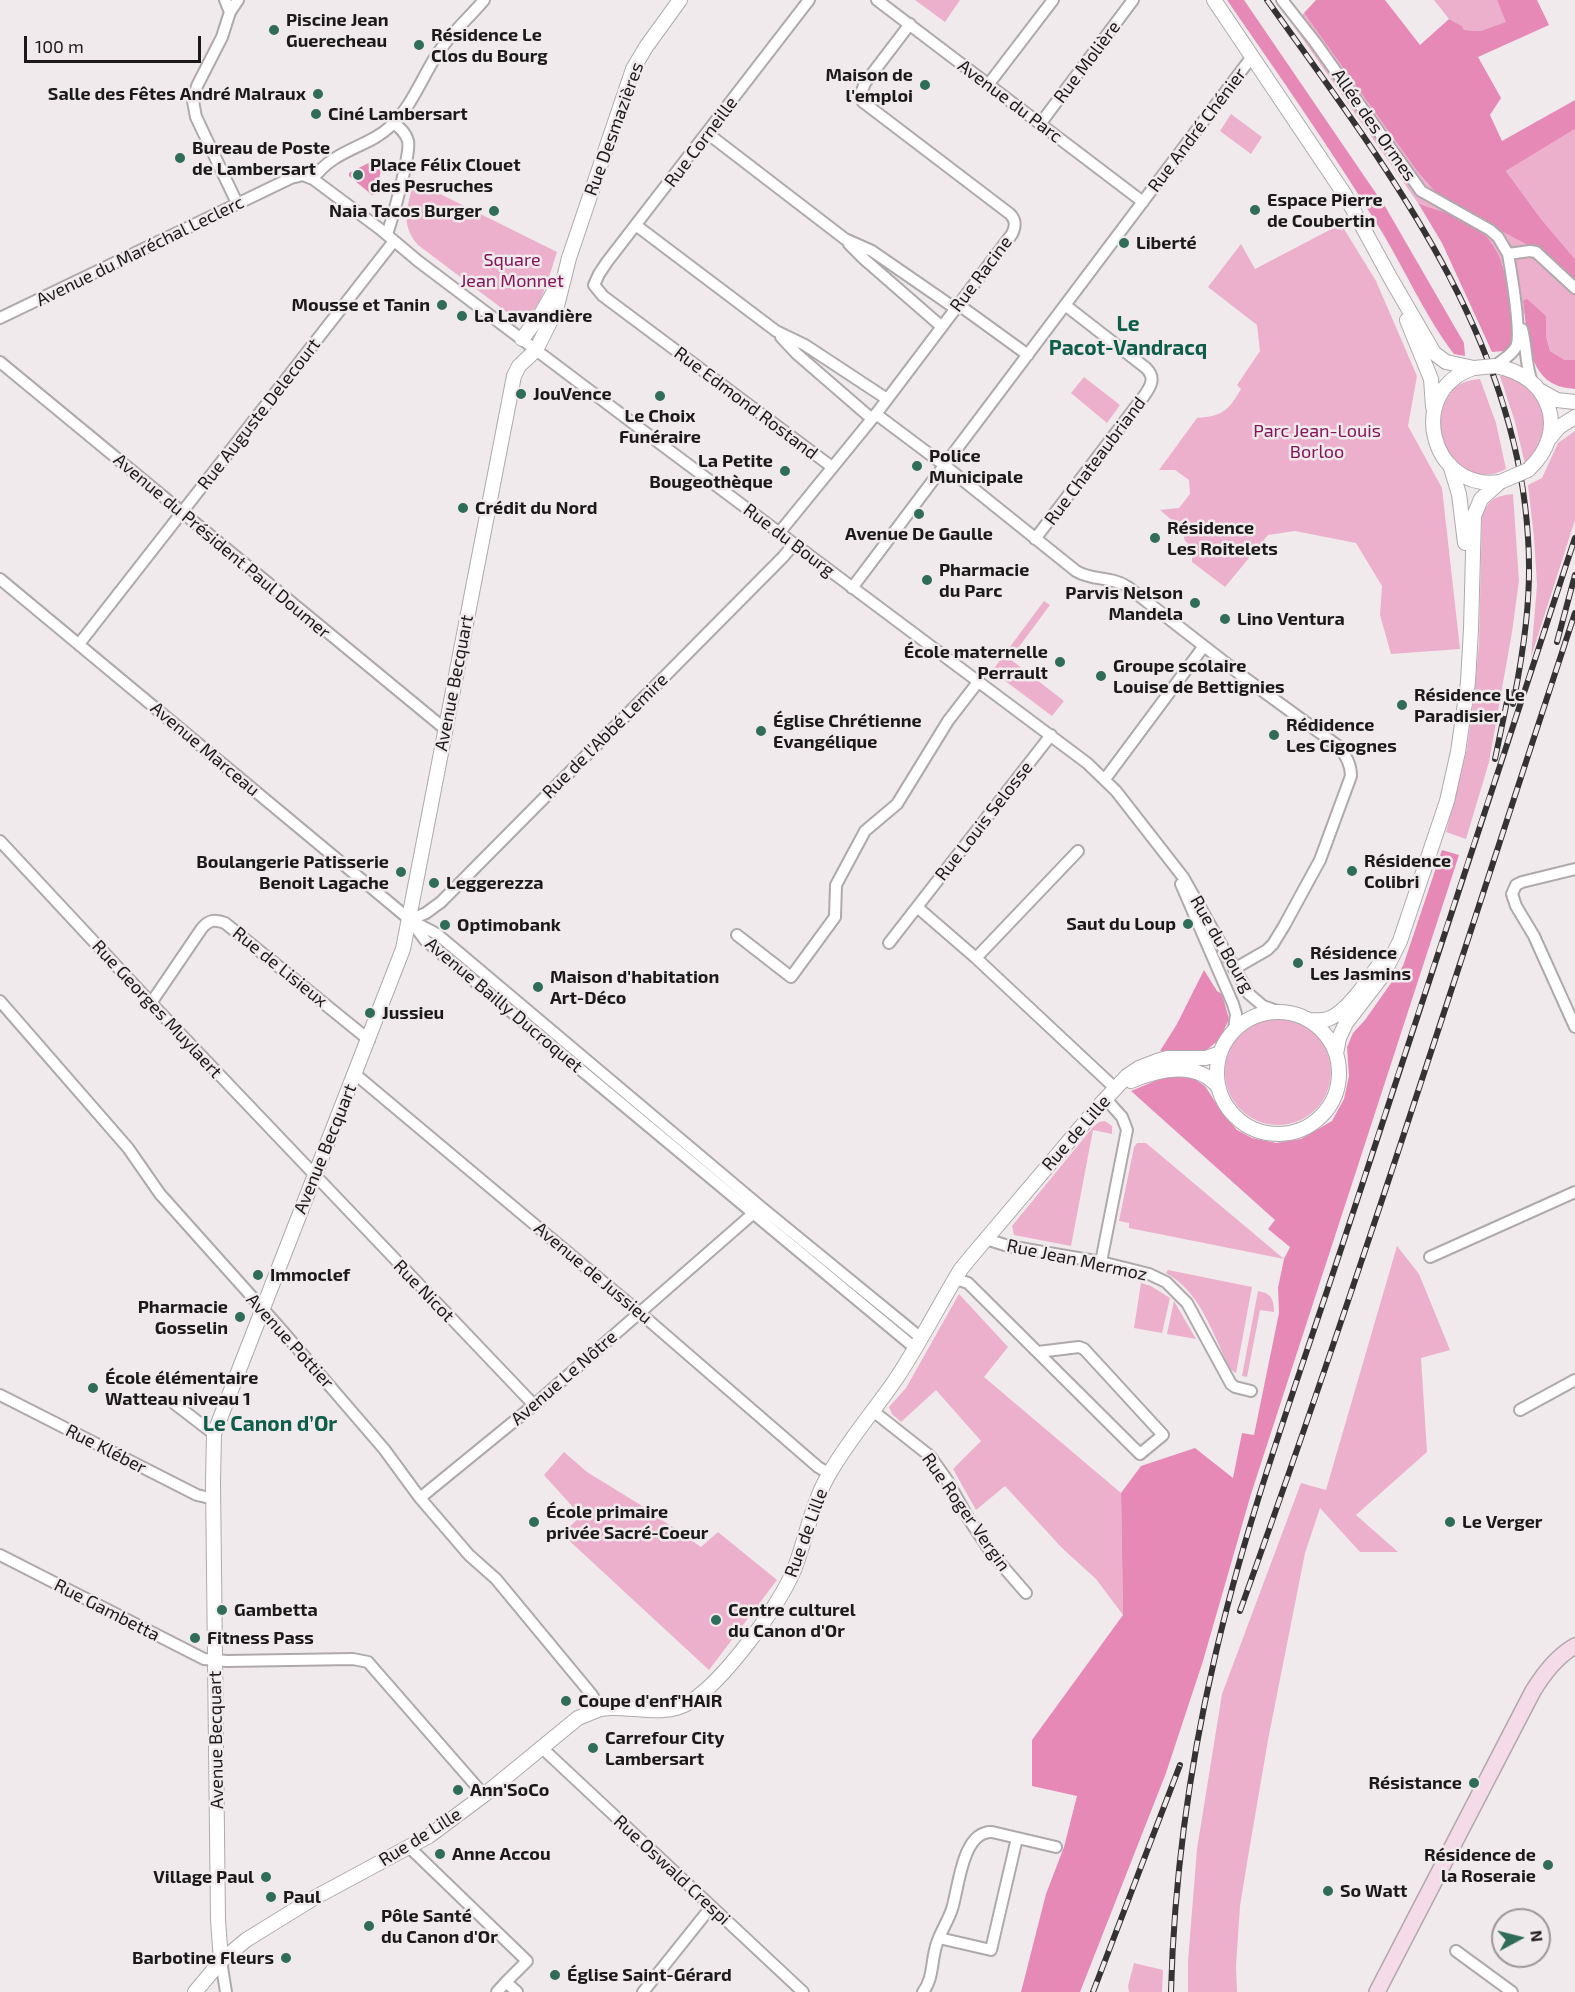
<!DOCTYPE html>
<html>
<head>
<meta charset="utf-8">
<style>
  body { margin:0 }
  #map { position:relative; width:1575px; height:1992px; overflow:hidden; background:#f0eaec; font-family:"Exo 2",sans-serif }
  canvas { display:block }
  .north { position:absolute; left:1491px; top:1908px; width:60px; height:60px; box-sizing:border-box; background:#f0eaec; border:2px solid #9b9698; border-radius:50%; rotate:83deg; font-size:16px; font-weight:700; line-height:24px; text-align:center; color:#1b191a }
  .north::after { content:''; display:block; margin:auto; width:21px; height:27px; background:#2f6d59; clip-path:polygon(50% 0,100% 100%,50% 72%,0 100%) }
  .scale { position:absolute; left:24px; top:36px; width:177px; height:27px; box-sizing:border-box; border:3px solid #1b191a; border-top:0; padding-left:8px; font-size:18px; line-height:21px; white-space:nowrap; color:#1b191a; -webkit-text-stroke:4px #f0eaec; paint-order:stroke }
</style>
</head>
<body>
<div id="map">
<canvas width="1575" height="1992"></canvas>
<div class="north">N</div>
<div class="scale">100 m</div>
</div>
<script>
const c = document.querySelector('canvas').getContext('2d');
c.lineJoin = 'round';
function fillPath(path, color) { c.fillStyle = color; c.fill(path, 'evenodd'); }
function strokePath(path, color, width, dash) { c.strokeStyle = color; c.lineWidth = width; c.lineCap = dash ? 'butt' : 'round'; c.setLineDash(dash || []); c.stroke(path); }
function drawText(font, color, halo, rows, align = 'center') {
  c.font = font + ' "Exo 2",sans-serif'; c.lineWidth = 5; c.setLineDash([]); c.textBaseline = 'middle'; c.strokeStyle = halo; c.fillStyle = color; for (const [text, x, y, turn = 0] of rows) {
    c.save(); c.translate(x, y); c.rotate((+turn || 0) * Math.PI / 180); c.textAlign = isNaN(turn) ? turn : align; if (halo) c.strokeText(text, 0, 0); c.fillText(text, 0, 0); c.restore();
  }
}
const green = new Path2D(`
  M 915,0 L 960,0 L 945,22 Z
  M 1434,0 L 1497,0 L 1507,22 L 1482,31 L 1464,30 L 1462,26 L 1449,19 Z
  M 1304,13 L 1417,171 L 1437,194 L 1548,255 L 1575,280 L 1575,360 L 1565,360 L 1550,351 L 1546,336 L 1546,316 L 1523,301 L 1525,314 L 1512,319 L 1504,266 L 1471,223 L 1418,203 L 1293,25 Z
  M 1231,114 L 1262,137 L 1251,154 L 1220,131 Z
  M 1575,129 L 1575,259 L 1541,219 L 1506,171 Z
  M 414,181 L 557,252 C 552,266 542,309 527,315 C 521,317 515,315 508,313 L 418,245 C 399,223 408,206 414,181 Z
  M 1341,224 L 1376,281 L 1417,376 L 1408,426 L 1442,488 L 1460,649 L 1391,654 L 1380,615 L 1382,586 L 1356,543 L 1295,531 L 1268,535 L 1225,587 L 1192,562 L 1192,547 L 1185,541 L 1182,529 L 1160,510 L 1179,508 L 1190,494 L 1189,480 L 1175,470 L 1159,470 L 1197,418 C 1223,416 1228,411 1241,389 L 1237,385 L 1260,351 L 1257,325 L 1208,287 L 1241,244 L 1255,269 Z
  M 1500,376 C 1534,374 1554,418 1540,446 C 1537,452 1529,459 1525,464 L 1515,422 Z
  M 1084,377 L 1120,405 L 1107,423 L 1071,393 Z
  M 1480,379 L 1496,423 L 1506,469 C 1444,502 1406,384 1480,379 Z
  M 1575,431 L 1575,520 L 1531,657 L 1537,585 L 1534,537 L 1528,485 L 1542,478 L 1558,443 Z
  M 1513,494 L 1519,581 L 1512,632 L 1489,762 L 1466,839 L 1446,832 L 1467,749 L 1474,697 L 1479,644 L 1482,515 C 1490,499 1495,496 1513,494 Z
  M 1044,601 L 1050,605 L 1010,659 L 1064,701 L 1052,716 L 992,671 Z
  M1225 1072a53 53 0 1 1 106 0a53 53 0 1 1-106 0Z
  M 1105,1121 L 1112,1126 L 1112,1134 L 1093,1130 L 1071,1246 L 1014,1235 L 1012,1226 L 1093,1127 L 1099,1122 Z
  M 1137,1143 L 1146,1143 L 1284,1259 L 1129,1228 L 1129,1223 L 1119,1221 L 1134,1147 Z
  M 1397,1246 L 1419,1274 L 1450,1350 L 1421,1358 L 1427,1452 L 1356,1515 L 1398,1552 L 1360,1552 L 1320,1508 L 1305,1553 L 1268,1740 L 1247,1863 L 1240,1906 L 1236,1966 L 1237,1992 L 1188,1992 L 1188,1961 L 1197,1849 L 1222,1694 L 1301,1483 L 1326,1490 Z
  M 1168,1270 L 1252,1287 L 1236,1373 L 1231,1370 C 1213,1336 1202,1293 1166,1273 Z
  M 1141,1283 L 1151,1286 L 1170,1298 L 1162,1333 L 1134,1328 Z
  M 1258,1291 C 1271,1293 1274,1299 1274,1312 L 1260,1310 L 1247,1377 L 1242,1376 Z
  M 959,1294 L 1008,1347 L 984,1377 L 1121,1493 L 1123,1615 L 1096,1579 L 1062,1548 L 1005,1486 L 976,1510 L 953,1469 L 981,1441 L 936,1390 L 901,1422 L 892,1414 L 889,1407 L 906,1388 Z
  M 1174,1301 L 1196,1339 L 1167,1334 Z
  M 564,1452 L 587,1472 L 639,1504 L 701,1547 L 718,1532 L 777,1580 L 709,1670 L 562,1534 L 581,1516 L 544,1475 Z
  M 1134,1963 L 1163,1970 L 1162,1992 L 1129,1992 L 1128,1986 Z`);
const forest = new Path2D(`
  M 1227,0 L 1244,0 L 1386,208 L 1464,343 L 1465,356 L 1454,354 C 1423,313 1404,267 1377,224 C 1330,148 1278,74 1227,0 Z
  M 1316,0 L 1385,0 L 1420,45 L 1449,19 L 1462,26 L 1464,30 L 1481,31 L 1506,22 L 1497,0 L 1537,0 L 1549,25 L 1478,57 L 1501,98 L 1490,115 L 1502,141 L 1575,100 L 1575,129 L 1506,171 L 1541,219 L 1575,259 L 1575,280 L 1547,255 L 1492,226 L 1437,194 L 1417,171 L 1304,13 Z
  M 380,157 L 383,160 L 376,194 L 372,195 L 349,176 L 349,173 Z
  M 1418,203 C 1434,210 1455,214 1470,223 C 1509,246 1510,297 1513,337 L 1511,347 L 1504,351 L 1492,352 L 1442,243 Z
  M 1527,299 L 1546,316 L 1546,336 L 1550,351 L 1565,360 L 1575,360 L 1575,389 C 1568,388 1558,387 1552,383 C 1526,368 1527,327 1523,301 Z
  M 1442,850 L 1459,855 L 1251,1494 L 1203,1661 L 1166,1773 L 1080,1992 L 1021,1992 L 1046,1894 L 1064,1847 L 1077,1796 L 1032,1786 L 1032,1740 L 1123,1615 L 1121,1493 L 1141,1466 L 1195,1448 L 1233,1478 L 1242,1433 L 1254,1435 L 1279,1313 L 1278,1288 L 1284,1259 L 1290,1247 L 1268,1229 L 1275,1220 L 1131,1091 L 1167,1076 L 1190,1076 L 1205,1086 L 1223,1114 L 1237,1130 L 1252,1138 L 1276,1143 L 1301,1139 L 1332,1121 L 1344,1099 L 1349,1076 L 1347,1047 L 1353,1033 L 1365,1020 L 1403,966 Z
  M 1204,970 L 1217,991 L 1222,994 L 1229,1019 L 1220,1039 L 1204,1052 L 1160,1051 L 1177,1024 Z`);
const minor = new Path2D(`
  M 225,0 L 230,12
  M 809,0 L 607,262 L 599,274 L 594,285 L 603,296 L 832,467
  M 877,0 L 1143,202
  M 1282,0 L 1315,42 L 1421,191 L 1490,230 L 1498,237 L 1508,254 L 1530,251 L 1536,252 L 1575,288
  M 988,85 L 1053,0
  M 1040,124 L 1133,0
  M 707,133 L 845,239 L 872,251 L 956,309
  M 313,179 C 334,149 368,148 392,125 C 412,105 421,80 436,56 C 449,35 469,18 484,0
  M 237,203 L 196,117 L 193,101 L 197,86 L 222,37 L 230,12 L 238,0
  M 637,226 L 776,331 L 805,345 L 887,399
  M 387,234 C 392,220 411,154 408,141 C 406,133 400,128 394,123
  M 849,244 L 864,259 L 942,327
  M 959,305 L 1028,355
  M 0,318 L 291,178 L 303,175 L 313,179 L 380,229 L 418,261 L 646,433 L 1087,763 L 1116,791 L 1183,877 L 1249,994 L 1263,1006 L 1280,1012
  M 1522,329 C 1527,347 1525,364 1532,382
  M 781,337 L 797,354 L 872,419
  M 0,362 L 445,729
  M 1495,366 C 1502,360 1511,356 1516,347 C 1522,335 1511,271 1508,254
  M 876,414 L 944,465 L 1076,571 C 1092,581 1112,576 1128,587 L 1245,678 L 1338,746 C 1346,756 1351,764 1351,776 L 1320,860 L 1284,926 L 1273,944 L 1267,950 L 1234,969
  M 779,533 L 876,414 L 1012,234 C 1016,226 1016,220 1010,214 L 863,102 L 860,96 L 865,83 L 910,24
  M 1035,539 L 1144,396 C 1151,386 1156,378 1146,368 L 1065,305
  M 0,579 L 397,909 L 410,920 L 425,940 L 915,1348
  M 852,588 L 1251,58
  M 79,644 L 394,241
  M 1051,735 L 917,907 L 976,958 L 1116,1089
  M 1105,779 L 1204,646
  M 0,841 L 151,1003 L 534,1405
  M 1575,869 L 1522,882 L 1516,885 L 1512,894 L 1516,906 L 1534,936 L 1575,1027
  M 1181,884 L 1233,1004 L 1236,1014 L 1234,1030
  M 410,920 L 437,934 L 761,1207 L 921,1338
  M 410,920 L 426,913 L 441,902 L 783,557 L 794,544
  M 737,935 L 791,977 L 835,917 L 836,885 L 865,831 L 897,804 L 948,721 L 978,682
  M 889,943 L 917,907
  M 976,958 L 1078,851
  M 0,1001 L 128,1148 L 160,1194 L 279,1327 L 384,1449 L 420,1498 L 469,1555 L 496,1579 L 592,1695 L 600,1709
  M 151,1003 L 202,928 C 209,920 215,919 225,923 L 369,1040
  M 355,1074 L 639,1312 L 818,1467 L 830,1474
  M 986,1239 L 1008,1246 L 1101,1262 L 1149,1274 L 1166,1282 L 1187,1303 L 1231,1384 L 1235,1387 L 1251,1391
  M 1430,1257 L 1575,1192
  M 1101,1262 L 1127,1130 L 1122,1117 L 1105,1098
  M 956,1279 L 968,1283 L 1140,1454 L 1163,1435 L 1084,1349 L 1079,1347 L 1038,1352
  M 0,1395 L 197,1495 L 214,1499
  M 175,1404 L 214,1434
  M 1520,1410 L 1575,1380
  M 873,1411 L 930,1456 L 947,1480 L 968,1518 L 993,1555 L 1026,1593
  M 420,1498 L 534,1405 L 756,1211
  M 0,1555 L 204,1659 L 227,1661 L 353,1659 L 368,1662 L 484,1795
  M 541,1747 L 803,1992
  M 410,1848 L 527,1961 L 506,1982 L 517,1992
  M 939,1938 L 991,1950 L 1017,1838
  M 1456,1951 L 1512,1992
  M 221,1961 L 226,1992
  M 497,1992 L 506,1982
  M 643,1992 L 711,1907
  M 923,1992 C 934,1978 931,1959 937,1943 C 941,1931 948,1921 952,1909 C 959,1887 962,1831 992,1832 L 1056,1847`);
const tertiary = new Path2D(`
  M 1214,0 L 1345,195 L 1391,279 L 1434,353 L 1446,362 L 1474,368
  M 1407,320 L 1431,379 L 1433,407
  M 522,339 L 541,314 L 557,286
  M 1495,366 C 1550,375 1571,431 1528,470
  M 1474,368 C 1405,390 1430,492 1500,482
  M 1541,391 L 1557,400 L 1575,402
  M 1550,438 L 1559,427 L 1575,417
  M 1450,465 L 1459,494 L 1465,543
  M1217 1073a61 61 0 1 1 122 0a61 61 0 1 1-122 0Z
  M 1309,1020 C 1315,1020 1322,1021 1328,1019 C 1348,1012 1371,976 1383,959
  M 1336,1054 L 1339,1038 L 1346,1023 L 1383,975 L 1400,941 L 1447,801 L 1458,752 L 1468,682 L 1471,629 L 1474,516 L 1481,499 L 1500,482
  M 1131,1081 C 1159,1069 1198,1060 1219,1088
  M 221,1961 L 218,1920 L 213,1482 L 214,1434 L 403,949 L 514,376 L 519,366 L 536,350 L 556,310 L 569,258 L 633,69 L 646,47 L 680,0
  M 195,1992 L 221,1961 L 246,1940 L 314,1898 L 429,1836 L 484,1795 L 578,1718 L 600,1709 L 610,1708 C 636,1707 667,1717 690,1702 C 723,1682 779,1606 794,1570 C 806,1539 811,1506 828,1476 C 847,1442 874,1411 896,1379 C 920,1343 939,1305 961,1269 L 970,1258 L 1097,1108 L 1127,1076 L 1139,1068 L 1157,1061 L 1167,1058 L 1206,1058 L 1220,1053`);
const secondary = new Path2D(`
  M 1377,1992 L 1533,1691 C 1544,1673 1557,1656 1575,1646`);
const rail = new Path2D(`
  M 1267,0 C 1382,162 1516,331 1528,538 C 1532,594 1524,649 1513,704
  M 1557,642 L 1575,575
  M 1495,759 L 1509,692
  M 1240,1611 C 1359,1281 1465,946 1575,613
  M 1093,1992 L 1180,1765
  M 1171,1992 C 1174,1881 1189,1769 1214,1661 C 1246,1520 1297,1383 1342,1246 C 1419,1010 1497,774 1575,538`);
const tertiaryBridge = new Path2D(`
  M 1474,368 L 1495,366
  M 1500,482 L 1528,470`);
const markers = [
  [274,30,6,"#2f6d59"],
  [419,45,6,"#2f6d59"],
  [925,85,6,"#2f6d59"],
  [318,94,6,"#2f6d59"],
  [316,114,6,"#2f6d59"],
  [180,158,6,"#2f6d59"],
  [358,175,6,"#2f6d59"],
  [1255,210,6,"#2f6d59"],
  [494,211,6,"#2f6d59"],
  [1124,243,6,"#2f6d59"],
  [442,305,6,"#2f6d59"],
  [462,316,6,"#2f6d59"],
  [521,394,6,"#2f6d59"],
  [660,396,6,"#2f6d59"],
  [917,466,6,"#2f6d59"],
  [785,471,6,"#2f6d59"],
  [463,508,6,"#2f6d59"],
  [919,514,6,"#2f6d59"],
  [1155,538,6,"#2f6d59"],
  [927,580,6,"#2f6d59"],
  [1195,603,6,"#2f6d59"],
  [1225,619,6,"#2f6d59"],
  [1060,662,6,"#2f6d59"],
  [1101,676,6,"#2f6d59"],
  [1402,705,6,"#2f6d59"],
  [761,731,6,"#2f6d59"],
  [1274,735,6,"#2f6d59"],
  [1352,871,6,"#2f6d59"],
  [401,872,6,"#2f6d59"],
  [434,883,6,"#2f6d59"],
  [1188,924,6,"#2f6d59"],
  [445,925,6,"#2f6d59"],
  [1298,963,6,"#2f6d59"],
  [538,987,6,"#2f6d59"],
  [370,1013,6,"#2f6d59"],
  [258,1275,6,"#2f6d59"],
  [240,1317,6,"#2f6d59"],
  [93,1388,6,"#2f6d59"],
  [534,1522,6,"#2f6d59"],
  [1450,1522,6,"#2f6d59"],
  [222,1610,6,"#2f6d59"],
  [716,1620,6,"#2f6d59"],
  [195,1638,6,"#2f6d59"],
  [566,1701,6,"#2f6d59"],
  [593,1748,6,"#2f6d59"],
  [1474,1783,6,"#2f6d59"],
  [458,1790,6,"#2f6d59"],
  [440,1854,6,"#2f6d59"],
  [1548,1865,6,"#2f6d59"],
  [266,1877,6,"#2f6d59"],
  [1328,1891,6,"#2f6d59"],
  [271,1897,6,"#2f6d59"],
  [369,1926,6,"#2f6d59"],
  [286,1958,6,"#2f6d59"],
  [555,1975,6,"#2f6d59"]
];
const poiNames = [
  ["Piscine Jean",286,20],
  ["Guerecheau",286,41],
  ["Résidence Le",431,35],
  ["Clos du Bourg",431,56],
  ["Maison de",913,75,"right"],
  ["l'emploi",913,96,"right"],
  ["Salle des Fêtes André Malraux",306,94,"right"],
  ["Ciné Lambersart",328,114],
  ["Bureau de Poste",192,148],
  ["de Lambersart",192,169],
  ["Place Félix Clouet",370,165],
  ["des Pesruches",370,186],
  ["Espace Pierre",1267,200],
  ["de Coubertin",1267,221],
  ["Naia Tacos Burger",482,211,"right"],
  ["Liberté",1136,243],
  ["Mousse et Tanin",430,305,"right"],
  ["La Lavandière",474,316],
  ["JouVence",533,394],
  ["Le Choix",660,416,"center"],
  ["Funéraire",660,437,"center"],
  ["Police",929,456],
  ["Municipale",929,477],
  ["La Petite",773,461,"right"],
  ["Bougeothèque",773,482,"right"],
  ["Crédit du Nord",475,508],
  ["Résidence",1167,528],
  ["Les Roitelets",1167,549],
  ["Avenue De Gaulle",919,534,"center"],
  ["Pharmacie",939,570],
  ["du Parc",939,591],
  ["Parvis Nelson",1183,593,"right"],
  ["Mandela",1183,614,"right"],
  ["Lino Ventura",1237,619],
  ["École maternelle",1048,652,"right"],
  ["Perrault",1048,673,"right"],
  ["Groupe scolaire",1113,666],
  ["Louise de Bettignies",1113,687],
  ["Résidence Le",1414,695],
  ["Paradisier",1414,716],
  ["Église Chrétienne",773,721],
  ["Evangélique",773,742],
  ["Rédidence",1286,725],
  ["Les Cigognes",1286,746],
  ["Résidence",1364,861],
  ["Colibri",1364,882],
  ["Boulangerie Patisserie",389,862,"right"],
  ["Benoit Lagache",389,883,"right"],
  ["Leggerezza",446,883],
  ["Saut du Loup",1176,924,"right"],
  ["Optimobank",457,925],
  ["Résidence",1310,953],
  ["Les Jasmins",1310,974],
  ["Maison d'habitation",550,977],
  ["Art-Déco",550,998],
  ["Jussieu",382,1013],
  ["Immoclef",270,1275],
  ["Pharmacie",228,1307,"right"],
  ["Gosselin",228,1328,"right"],
  ["École élémentaire",105,1378],
  ["Watteau niveau 1",105,1399],
  ["École primaire",546,1512],
  ["privée Sacré-Coeur",546,1533],
  ["Le Verger",1462,1522],
  ["Gambetta",234,1610],
  ["Centre culturel",728,1610],
  ["du Canon d'Or",728,1631],
  ["Fitness Pass",207,1638],
  ["Coupe d'enf'HAIR",578,1701],
  ["Carrefour City",605,1738],
  ["Lambersart",605,1759],
  ["Résistance",1462,1783,"right"],
  ["Ann'SoCo",470,1790],
  ["Anne Accou",452,1854],
  ["Résidence de",1536,1855,"right"],
  ["la Roseraie",1536,1876,"right"],
  ["Village Paul",254,1877,"right"],
  ["So Watt",1340,1891],
  ["Paul",283,1897],
  ["Pôle Santé",381,1916],
  ["du Canon d'Or",381,1937],
  ["Barbotine Fleurs",274,1958,"right"],
  ["Église Saint-Gérard",567,1975]
];
const streetNames = [
  ["Rue Molière",1087,62,-53],
  ["Avenue du Parc",1010,101,37],
  ["Allée des Ormes",1374,125,55],
  ["Rue Desmazières",614,129,-70],
  ["Rue André Chénier",1197,130,-53],
  ["Rue Corneille",701,142,-53],
  ["Avenue du Maréchal Leclerc",140,251,-26],
  ["Rue Racine",981,274,-53],
  ["Rue Edmond Rostand",746,403,37],
  ["Rue Auguste Delecourt",259,414,-52],
  ["Rue Chateaubriand",1095,461,-53],
  ["Rue du Bourg",789,540,37],
  ["Avenue du Président Paul Doumer",222,546,40],
  ["Avenue Becquart",454,683,-79],
  ["Rue de l'Abbé Lemire",605,736,-45],
  ["Avenue Marceau",205,749,40],
  ["Rue Louis Selosse",984,821,-52],
  ["Rue du Bourg",1222,944,60],
  ["Rue de Lisieux",280,967,39],
  ["Avenue Bailly Ducroquet",504,1005,40],
  ["Rue Georges Muylaert",157,1009,47],
  ["Rue de Lille",1076,1133,-49],
  ["Avenue Becquart",325,1149,-68],
  ["Rue Jean Mermoz",1077,1260,12],
  ["Avenue de Jussieu",593,1273,40],
  ["Rue Nicot",424,1291,46],
  ["Avenue Pottier",290,1341,48],
  ["Avenue Le Nôtre",564,1378,-41],
  ["Rue Kléber",106,1449,27],
  ["Rue Roger Vergin",966,1512,55],
  ["Rue de Lille",806,1533,-70],
  ["Rue Gambetta",107,1610,27],
  ["Avenue Becquart",216,1740,-91],
  ["Rue de Lille",420,1837,-32],
  ["Rue Oswald Crespi",672,1870,43]
];
const parkNames = [
  ["Square",512,260],
  ["Jean Monnet",512,281],
  ["Parc Jean-Louis",1317,431],
  ["Borloo",1317,452]
];
const quarterNames = [
  ["Le",1128,324],
  ["Pacot-Vandracq",1128,348],
  ["Le Canon d’Or",270,1424]
];
fillPath(green, '#ecb0cc');
fillPath(forest, '#e689b7');
strokePath(minor, '#afa9ac', 14);
strokePath(tertiary, '#afa9ac', 16);
strokePath(secondary, '#afa9ac', 18);
strokePath(minor, '#fff', 10);
strokePath(tertiary, '#fff', 14);
strokePath(secondary, '#f4dbe7', 15);
strokePath(rail, '#353233', 6);
strokePath(rail, '#f0eaec', 4, [11]);
strokePath(tertiaryBridge, '#afa9ac', 16, []);
strokePath(tertiaryBridge, '#fff', 14);
for (const [x, y, r, color] of markers) { const dot = new Path2D(); dot.arc(x, y, r, 0, 2 * Math.PI); c.fillStyle = color; c.fill(dot); strokePath(dot, '#f0eaec', 2); }
drawText('bold 18px', '#1b191a', '#f0eaec', poiNames, 'left');
drawText('18px', '#1b191a', '#f0eaec', streetNames);
drawText('18px', '#831457', '#f0eaec', parkNames);
drawText('bold 21px', '#0e5d48', '#f0eaec', quarterNames);
</script>
</body>
</html>
